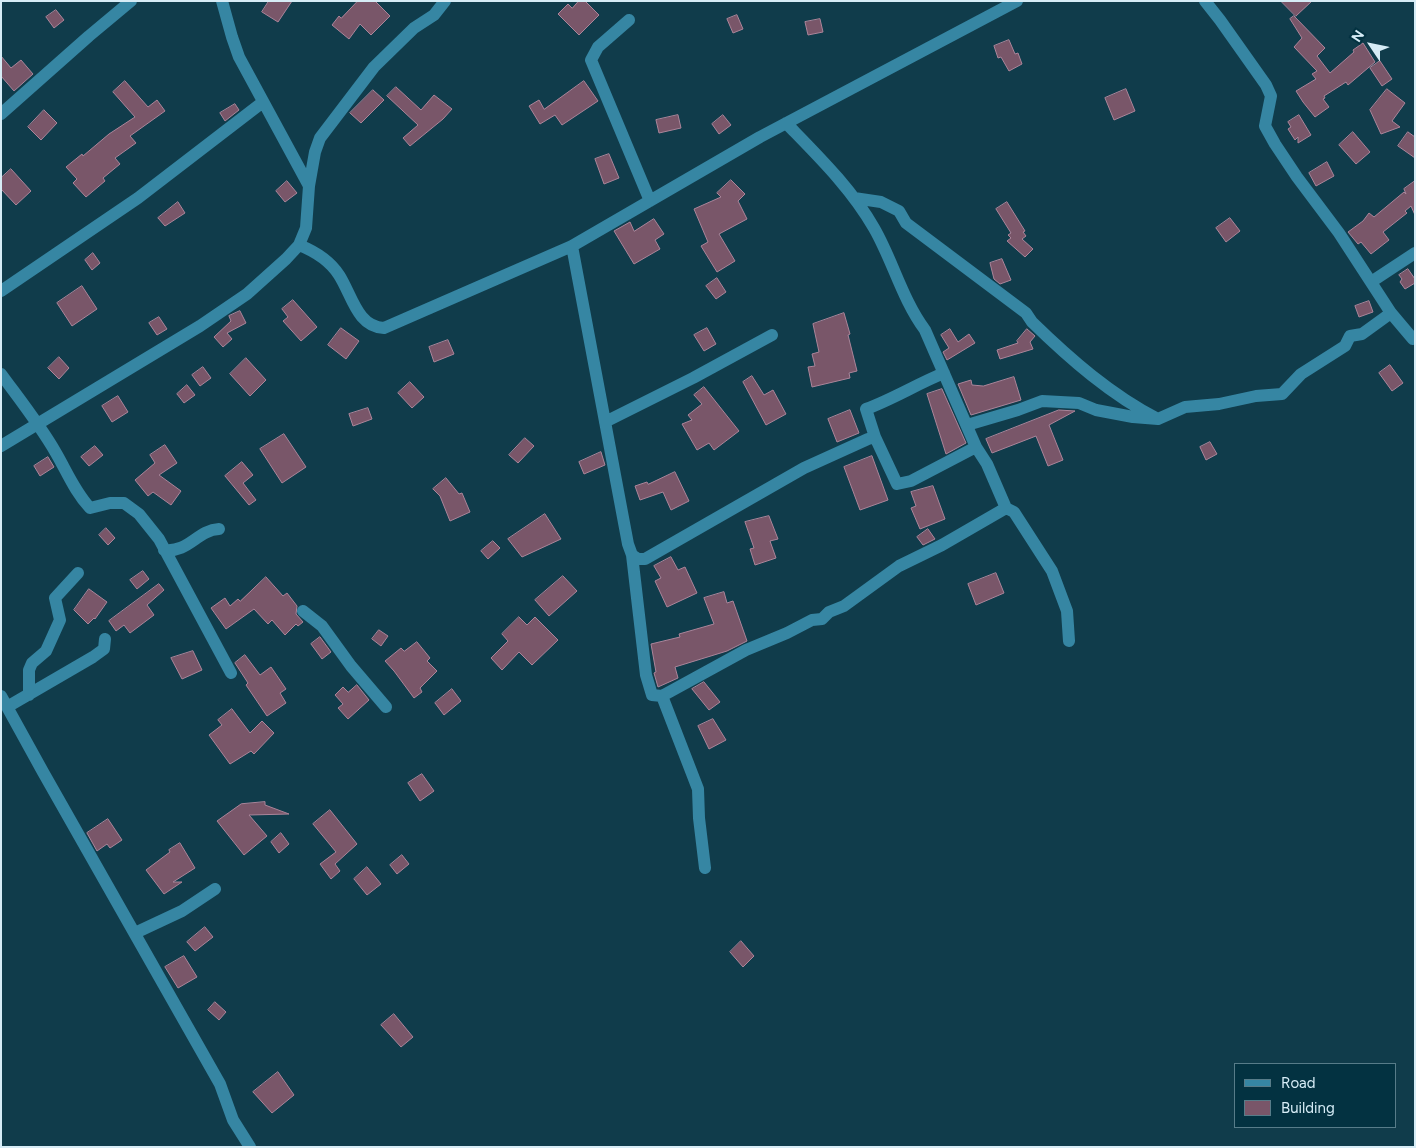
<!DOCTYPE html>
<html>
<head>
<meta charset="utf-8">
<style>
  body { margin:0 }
  #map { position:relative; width:1416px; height:1148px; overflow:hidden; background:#103c4b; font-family:Figtree,sans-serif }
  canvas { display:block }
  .frame { position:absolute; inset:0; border:2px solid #d6ecf6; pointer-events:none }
  .legend { position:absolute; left:1234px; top:1063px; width:162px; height:65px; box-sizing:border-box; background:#033241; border:1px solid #577c89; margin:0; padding:6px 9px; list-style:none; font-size:15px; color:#d6ecf6 }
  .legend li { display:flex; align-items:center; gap:10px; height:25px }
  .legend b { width:25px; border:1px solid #577c89 }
  .north { position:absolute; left:1346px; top:20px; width:50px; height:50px; -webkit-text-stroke:4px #033241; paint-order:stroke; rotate:304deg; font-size:14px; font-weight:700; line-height:20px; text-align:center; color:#d6ecf6 }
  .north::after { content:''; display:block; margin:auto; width:18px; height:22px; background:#d6ecf6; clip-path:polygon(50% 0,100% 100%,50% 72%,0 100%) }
</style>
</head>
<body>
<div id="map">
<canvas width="1416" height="1148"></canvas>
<div class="frame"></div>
<ul class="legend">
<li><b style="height:6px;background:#3686a3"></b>Road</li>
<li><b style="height:14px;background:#795669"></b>Building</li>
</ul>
<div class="north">N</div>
</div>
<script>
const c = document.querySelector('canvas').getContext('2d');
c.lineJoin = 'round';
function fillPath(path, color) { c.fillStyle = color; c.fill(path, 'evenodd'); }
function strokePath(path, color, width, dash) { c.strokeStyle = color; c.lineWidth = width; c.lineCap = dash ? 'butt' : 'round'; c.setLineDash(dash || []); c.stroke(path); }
const building = new Path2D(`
  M 269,1 L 292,1 L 278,22 L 262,12 Z
  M 358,1 L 375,1 L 390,16 L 371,35 L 360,24 L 349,39 L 332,25 L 339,16 L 341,18 Z
  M 579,1 L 585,1 L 599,15 L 579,35 L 558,14 L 568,4 L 572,8 Z
  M 1281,1 L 1312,1 L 1296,16 Z
  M 56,10 L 64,20 L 54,28 L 46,17 Z
  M 737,15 L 743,29 L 733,33 L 727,19 Z
  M 1294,16 L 1325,48 L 1317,56 L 1330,73 L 1354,52 L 1353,50 L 1363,43 L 1375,62 L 1348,85 L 1346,82 L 1324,96 L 1325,98 L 1323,99 L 1329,107 L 1315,117 L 1303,102 L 1296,91 L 1316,79 L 1312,74 L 1317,71 L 1294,47 L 1302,38 L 1290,19 Z
  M 820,19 L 823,32 L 808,35 L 805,22 Z
  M 1009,40 L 1015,54 L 1018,53 L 1022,64 L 1009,71 L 1001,57 L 998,58 L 994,46 Z
  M 1,56 L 11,68 L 21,60 L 33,74 L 14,91 L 1,76 Z
  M 1380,61 L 1392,79 L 1382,86 L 1370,68 Z
  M 125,81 L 148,107 L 157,100 L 165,111 L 130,136 L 136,143 L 115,158 L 120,164 L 103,178 L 105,181 L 86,197 L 73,183 L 77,179 L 66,167 L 82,154 L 83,156 L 109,134 L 135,117 L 113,92 Z
  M 584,81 L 598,101 L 562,125 L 555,115 L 540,124 L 529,106 L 539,100 L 544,109 Z
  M 396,87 L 421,110 L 434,95 L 452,109 L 443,119 L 410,146 L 403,138 L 418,125 L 387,96 Z
  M 1126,89 L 1135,111 L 1114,120 L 1105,98 Z
  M 1387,89 L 1405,103 L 1392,121 L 1400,127 L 1381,134 L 1370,110 Z
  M 373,90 L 384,100 L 361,123 L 350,113 Z
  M 235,104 L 239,110 L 225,121 L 220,113 Z
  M 44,110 L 57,123 L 41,140 L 28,127 Z
  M 678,115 L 681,128 L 659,133 L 656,120 Z
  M 723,115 L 731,125 L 719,134 L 712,124 Z
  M 1299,115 L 1311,135 L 1298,143 L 1298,137 L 1295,140 L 1288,129 L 1291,127 L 1288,122 Z
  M 1353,132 L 1370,152 L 1356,164 L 1339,145 Z
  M 1408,132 L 1415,137 L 1415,158 L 1398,146 Z
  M 609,154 L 619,178 L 604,184 L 595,159 Z
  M 1327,162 L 1334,176 L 1316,186 L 1309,173 Z
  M 11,169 L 31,191 L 16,205 L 1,189 L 1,178 Z
  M 731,180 L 745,194 L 738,201 L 747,219 L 719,234 L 735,261 L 717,272 L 701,246 L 708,242 L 694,209 L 721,197 L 717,193 Z
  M 287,181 L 297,193 L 285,202 L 276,191 Z
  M 1415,181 L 1415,215 L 1411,206 L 1405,211 L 1407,213 L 1383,232 L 1389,240 L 1371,254 L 1361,242 L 1358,244 L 1348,232 L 1363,221 L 1369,213 L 1374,217 L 1404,192 L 1406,194 L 1404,189 Z
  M 178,202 L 185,213 L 165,226 L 158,218 Z
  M 1007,202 L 1025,231 L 1023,232 L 1026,236 L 1022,239 L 1033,249 L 1025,257 L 1007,241 L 1011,238 L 1008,235 L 1011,233 L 996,209 Z
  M 1230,218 L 1240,231 L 1226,242 L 1216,228 Z
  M 654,219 L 664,234 L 655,240 L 660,249 L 634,264 L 614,231 L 630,222 L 634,231 Z
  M 93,253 L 100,263 L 92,270 L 85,260 Z
  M 1002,259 L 1011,280 L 1000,284 L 994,279 L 990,263 Z
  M 1408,269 L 1415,279 L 1415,283 L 1405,289 L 1400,282 L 1402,279 L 1399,275 Z
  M 717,278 L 726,292 L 716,299 L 706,286 Z
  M 82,286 L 97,309 L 72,326 L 57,303 Z
  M 293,300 L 317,327 L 301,341 L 283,321 L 288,317 L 282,309 Z
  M 1369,301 L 1373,312 L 1359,317 L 1355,306 Z
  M 240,311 L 246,323 L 227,333 L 232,339 L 223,347 L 214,337 L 231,321 L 229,316 Z
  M 844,313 L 850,334 L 848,335 L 857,371 L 849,373 L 850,378 L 812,387 L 808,367 L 815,366 L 812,354 L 819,352 L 813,324 Z
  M 159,317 L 167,329 L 157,335 L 149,323 Z
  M 341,328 L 359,341 L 346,359 L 328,345 Z
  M 707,328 L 716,344 L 704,351 L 694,335 Z
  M 950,329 L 958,342 L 969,334 L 975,343 L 947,360 L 943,352 L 949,348 L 941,335 Z
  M 1027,329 L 1035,336 L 1030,342 L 1033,349 L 1000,359 L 997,350 L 1018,343 L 1017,341 Z
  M 448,340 L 454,354 L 434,362 L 429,347 Z
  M 59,357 L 69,368 L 59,379 L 48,368 Z
  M 246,358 L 266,380 L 250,396 L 230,374 Z
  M 1390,365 L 1403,383 L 1392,391 L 1379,373 Z
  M 203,367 L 211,378 L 200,386 L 192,375 Z
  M 752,376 L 764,395 L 773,390 L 786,414 L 766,425 L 743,382 Z
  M 1014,377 L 1021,400 L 971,415 L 958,384 L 971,380 L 972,385 L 983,386 Z
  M 410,382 L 424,397 L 412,408 L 398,393 Z
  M 187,385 L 195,395 L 184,403 L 177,394 Z
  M 704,387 L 739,431 L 714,450 L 709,443 L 697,450 L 682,424 L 692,420 L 688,415 L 702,404 L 694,395 Z
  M 942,389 L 966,443 L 946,454 L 927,394 Z
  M 118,396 L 128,412 L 112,422 L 102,406 Z
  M 368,408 L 372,419 L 353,426 L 349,414 Z
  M 850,410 L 859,433 L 837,442 L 828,419 Z
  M 1059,410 L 1075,411 L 1049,425 L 1063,460 L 1048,466 L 1036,436 L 992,453 L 986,439 Z
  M 284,434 L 306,467 L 282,483 L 260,449 Z
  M 525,438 L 534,446 L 518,463 L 509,455 Z
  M 1210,442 L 1217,454 L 1206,460 L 1200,447 Z
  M 165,445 L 177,463 L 159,475 L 181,491 L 171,505 L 153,492 L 148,496 L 135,480 L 155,463 L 150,455 Z
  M 95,446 L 103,455 L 89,466 L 81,457 Z
  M 601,452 L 605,465 L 584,474 L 579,462 Z
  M 872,456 L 888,500 L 860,510 L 844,467 Z
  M 48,457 L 54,467 L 40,476 L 34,466 Z
  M 242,462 L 253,475 L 243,483 L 256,500 L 249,505 L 225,476 Z
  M 675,472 L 689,501 L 671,510 L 663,492 L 640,500 L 635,486 L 647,482 L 648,484 Z
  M 446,478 L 459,494 L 462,493 L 470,512 L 450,521 L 440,496 L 433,489 Z
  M 933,486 L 945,519 L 920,529 L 911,508 L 916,506 L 911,492 Z
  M 545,514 L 561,539 L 522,557 L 508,539 Z
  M 769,516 L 778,539 L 770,541 L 776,558 L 755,565 L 750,549 L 754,548 L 745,522 Z
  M 106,528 L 115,538 L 108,545 L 99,535 Z
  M 928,529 L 935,539 L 923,545 L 917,537 Z
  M 493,541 L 500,548 L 488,559 L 481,551 Z
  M 671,557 L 678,570 L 685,567 L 697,593 L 667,607 L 655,581 L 661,578 L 654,566 Z
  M 143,571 L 149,579 L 137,589 L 130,580 Z
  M 996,573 L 1004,593 L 976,605 L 968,584 Z
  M 563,576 L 577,591 L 549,616 L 535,600 Z
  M 266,577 L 283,596 L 287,593 L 297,606 L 296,614 L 303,622 L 298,626 L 296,624 L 285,635 L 272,620 L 268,624 L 254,609 L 226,629 L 211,608 L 225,598 L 230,606 L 238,599 L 240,601 Z
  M 159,584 L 164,590 L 147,605 L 154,615 L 130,633 L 124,625 L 116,631 L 109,621 Z
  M 89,589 L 107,602 L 95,619 L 94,618 L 88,624 L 74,610 Z
  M 724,592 L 727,603 L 733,601 L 747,641 L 727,651 L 675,667 L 678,678 L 658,687 L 654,673 L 656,672 L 651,644 L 680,637 L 679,634 L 714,624 L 704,598 Z
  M 519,617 L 527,625 L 535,617 L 558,640 L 532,665 L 519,652 L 502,670 L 491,658 L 508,641 L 502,634 Z
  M 379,630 L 388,636 L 381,646 L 372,639 Z
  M 320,637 L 331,652 L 322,659 L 311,644 Z
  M 417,642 L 430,658 L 427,661 L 437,671 L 420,688 L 422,692 L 414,698 L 394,671 L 385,661 L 401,648 L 404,651 Z
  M 193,651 L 202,670 L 182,679 L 171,658 Z
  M 245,655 L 260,675 L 271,667 L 286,689 L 280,693 L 286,703 L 267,716 L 246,685 L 248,683 L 235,663 Z
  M 704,682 L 720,702 L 709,710 L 692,689 Z
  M 357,685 L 369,700 L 348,719 L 338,708 L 343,704 L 335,695 L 343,687 L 348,692 Z
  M 452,689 L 461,701 L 444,715 L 435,703 Z
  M 232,709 L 250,733 L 262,721 L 274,733 L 254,754 L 251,751 L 230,764 L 209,735 L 222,725 L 218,720 Z
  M 713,719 L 726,740 L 709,749 L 698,726 Z
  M 422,774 L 434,791 L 420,801 L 408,783 Z
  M 265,802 L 265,805 L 289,814 L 249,815 L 267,836 L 244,855 L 217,821 L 241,804 Z
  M 330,810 L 357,844 L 335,864 L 340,871 L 331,879 L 320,864 L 336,852 L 313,824 Z
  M 108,819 L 122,840 L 110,848 L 107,844 L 97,851 L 87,833 Z
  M 281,833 L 289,844 L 279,853 L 271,842 Z
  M 180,843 L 195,868 L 173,882 L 182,882 L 164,894 L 146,870 L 170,852 L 169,850 Z
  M 402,855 L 409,864 L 397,874 L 390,865 Z
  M 367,867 L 381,884 L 367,895 L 354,879 Z
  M 205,927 L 213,937 L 195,951 L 187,942 Z
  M 741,941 L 754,956 L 743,967 L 730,952 Z
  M 184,956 L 197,977 L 178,988 L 165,967 Z
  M 215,1002 L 226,1012 L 219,1020 L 208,1010 Z
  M 394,1014 L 413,1037 L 401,1047 L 381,1025 Z
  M 278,1072 L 294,1095 L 272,1113 L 253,1092 Z`);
const minor = new Path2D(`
  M 222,1 L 232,37 L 239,57 L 309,186
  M 1205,1 L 1220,20 L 1266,85 L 1271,96 L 1265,126 L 1275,144 L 1297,177 L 1339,233 L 1391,313 L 1413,339
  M 629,20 L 598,47 L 591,60 L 650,201
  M 1,114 L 89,36 L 131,1
  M 786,123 C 818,156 851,188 874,228 C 893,261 902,299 925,330 L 976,447
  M 854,198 L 881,202 L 899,211 L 906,223 L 1026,313 L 1032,322 C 1070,359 1111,395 1158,419 L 1133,417 L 1096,410 L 1079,403 L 1042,401 L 1018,410 L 967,425
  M 299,245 C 314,251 330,261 339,275 C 352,295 357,327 384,328 L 572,246 L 760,137 L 1017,1
  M 572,246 L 628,544 L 632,555 L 638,559 L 645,559 L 804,468 L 868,439 L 875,437 L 897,484 L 911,481 L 976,447 L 987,464 L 1006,508 L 1014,512 L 1052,571 L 1067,611 L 1069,641
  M 1371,282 L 1415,253
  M 1,291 L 138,198 L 263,102
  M 1,374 C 20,400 40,425 56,453 C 67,472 75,492 90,508 L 110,503 L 124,503 L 139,514 L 159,539 L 231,673
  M 1158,419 L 1185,407 L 1219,404 L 1256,396 L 1282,394 L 1301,374 L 1345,346 L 1350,336 L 1362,334 L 1391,313
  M 605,422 L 693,378 L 772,335
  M 875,437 L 866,409 C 893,399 917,384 944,373
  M 1,446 L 200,326 L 247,294 L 286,259 L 299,245 L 306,228 L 309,186 L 315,152 L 320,138 L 374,67 L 414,28 L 434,15 L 445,1
  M 164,550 C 189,553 197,530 219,529
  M 632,555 L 646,675 L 652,695 L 662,696 L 746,650 L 787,633 L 812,620 L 822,619 L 829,612 L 844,606 L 899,566 L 942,545 L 1006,508
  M 303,611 L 322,626 L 351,666 L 386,707
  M 29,695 L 29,670 L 32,663 L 46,651 L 60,620 L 55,598 L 78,573
  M 1,696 L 43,772 L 220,1084 L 233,1120 L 250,1147
  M 662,696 L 698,789 L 699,818 L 705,868
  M 7,707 L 93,657 L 104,649 L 105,639
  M 135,933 L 182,911 L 215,889`);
fillPath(building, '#795669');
strokePath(building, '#ab859a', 1);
strokePath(minor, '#3686a3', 12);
</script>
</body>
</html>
